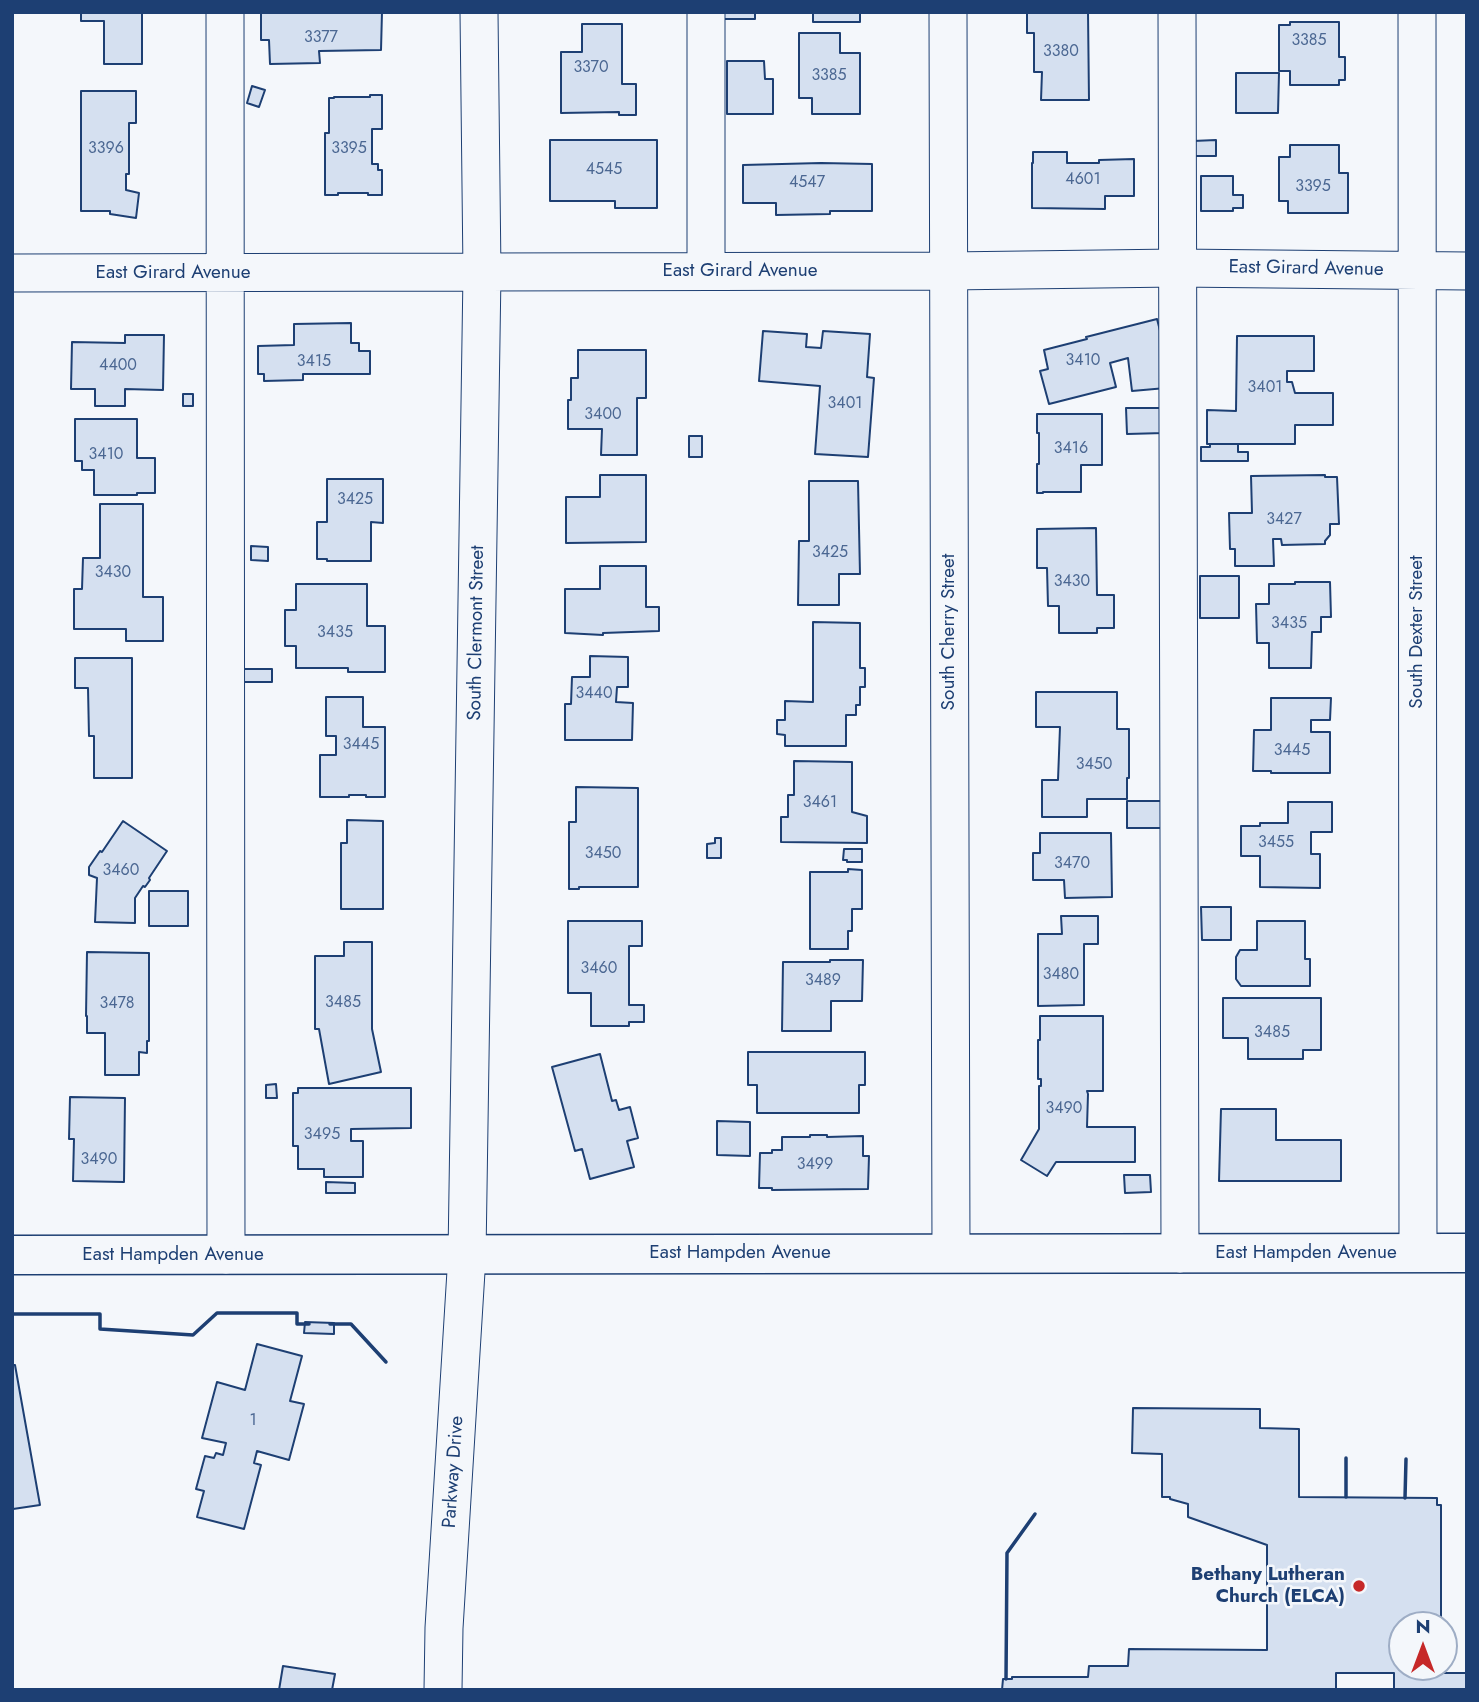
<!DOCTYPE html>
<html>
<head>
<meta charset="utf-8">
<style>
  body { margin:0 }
  #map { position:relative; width:1479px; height:1702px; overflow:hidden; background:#f4f7fb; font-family:Jost,sans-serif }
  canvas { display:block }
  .frame { position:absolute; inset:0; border:14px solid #1d3f73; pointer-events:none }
  .north { position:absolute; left:1388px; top:1611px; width:70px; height:70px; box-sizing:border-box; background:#f4f7fb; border:2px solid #9eadc5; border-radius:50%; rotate:0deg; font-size:19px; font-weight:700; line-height:28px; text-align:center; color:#1d3f73 }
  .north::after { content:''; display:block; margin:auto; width:24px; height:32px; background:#c62828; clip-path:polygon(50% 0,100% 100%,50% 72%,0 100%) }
</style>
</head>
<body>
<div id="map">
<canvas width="1479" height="1702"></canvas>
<div class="frame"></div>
<div class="north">N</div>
</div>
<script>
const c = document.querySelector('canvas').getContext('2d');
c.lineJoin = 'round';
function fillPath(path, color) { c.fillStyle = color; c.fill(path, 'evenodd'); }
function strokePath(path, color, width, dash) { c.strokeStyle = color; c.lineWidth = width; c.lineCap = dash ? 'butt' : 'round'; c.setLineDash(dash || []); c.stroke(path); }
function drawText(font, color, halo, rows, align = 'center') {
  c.font = font + ' Jost,sans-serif'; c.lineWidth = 5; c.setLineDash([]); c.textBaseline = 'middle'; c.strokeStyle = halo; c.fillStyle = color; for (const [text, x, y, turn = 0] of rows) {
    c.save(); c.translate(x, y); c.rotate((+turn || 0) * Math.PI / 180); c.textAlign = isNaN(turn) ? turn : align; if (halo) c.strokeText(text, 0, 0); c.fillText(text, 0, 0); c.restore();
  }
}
const building = new Path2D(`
  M 81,12 L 142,12 L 142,64 L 104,64 L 104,21 L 81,21 Z
  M 261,12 L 382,12 L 381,50 L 319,51 L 320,63 L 270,64 L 269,40 L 261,40 Z
  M 723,12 L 755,12 L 755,19 L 723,19 Z
  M 813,12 L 860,12 L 860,22 L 813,22 Z
  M 1027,12 L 1088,12 L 1089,100 L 1041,100 L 1042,72 L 1034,72 L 1034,33 L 1027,33 Z
  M 1290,22 L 1339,22 L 1339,57 L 1345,57 L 1345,80 L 1339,80 L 1339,85 L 1290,85 L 1290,71 L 1279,71 L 1279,25 L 1290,25 Z
  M 582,24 L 622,24 L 622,84 L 636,84 L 636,115 L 619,115 L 619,112 L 561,113 L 561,52 L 582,52 Z
  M 799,33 L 840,33 L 840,53 L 860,53 L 860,114 L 812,114 L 812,98 L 799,98 Z
  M 727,61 L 764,61 L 765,79 L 773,79 L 773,114 L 727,114 Z
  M 1236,73 L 1279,73 L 1278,113 L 1236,113 Z
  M 252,86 L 265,90 L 259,107 L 247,103 Z
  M 81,91 L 136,91 L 136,123 L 129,123 L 129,174 L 126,174 L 126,190 L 139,193 L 136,218 L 110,214 L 110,211 L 81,211 Z
  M 370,95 L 382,95 L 382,129 L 372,129 L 372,164 L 378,164 L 378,170 L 382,170 L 382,195 L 368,195 L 368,193 L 338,193 L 338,195 L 325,195 L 325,133 L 329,133 L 329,98 L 334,98 L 334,97 L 370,97 Z
  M 550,140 L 657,140 L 657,208 L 615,208 L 615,201 L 550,201 Z
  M 1216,140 L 1216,156 L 1193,156 L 1193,141 Z
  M 1290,145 L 1339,145 L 1339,173 L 1348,173 L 1348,213 L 1288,213 L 1288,201 L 1279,201 L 1279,157 L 1290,157 Z
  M 1033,152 L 1067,152 L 1067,163 L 1099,163 L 1099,160 L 1134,159 L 1134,196 L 1105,196 L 1105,209 L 1032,208 L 1032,163 L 1033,163 Z
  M 821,163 L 872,164 L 872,211 L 830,211 L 830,214 L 776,215 L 776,203 L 743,203 L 743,165 Z
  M 1201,176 L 1233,176 L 1233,195 L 1243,195 L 1243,208 L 1233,208 L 1233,211 L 1201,211 Z
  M 1157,319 L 1166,354 L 1166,388 L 1132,391 L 1128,358 L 1110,363 L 1116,387 L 1049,404 L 1040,371 L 1048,369 L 1044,350 L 1087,339 L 1086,337 Z
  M 351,323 L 351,343 L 359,343 L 359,351 L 370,351 L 370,374 L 303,374 L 303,380 L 264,381 L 264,374 L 258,374 L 258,346 L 294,345 L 294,324 Z
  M 763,331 L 807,334 L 806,347 L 821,348 L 823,331 L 870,334 L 867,377 L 874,378 L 868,457 L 815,454 L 820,386 L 759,381 Z
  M 125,335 L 164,335 L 163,390 L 125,389 L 125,406 L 95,406 L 95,389 L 71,389 L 72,342 L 125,343 Z
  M 1237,336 L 1314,336 L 1314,371 L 1287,371 L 1287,382 L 1292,382 L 1295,393 L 1333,393 L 1333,425 L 1295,425 L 1295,444 L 1207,444 L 1207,410 L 1236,411 Z
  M 578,350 L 646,350 L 646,398 L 637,398 L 637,455 L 601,455 L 602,429 L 568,429 L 568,400 L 571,400 L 571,378 L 578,378 Z
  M 183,394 L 193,394 L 193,406 L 183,406 Z
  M 1126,408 L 1164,408 L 1164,433 L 1127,434 Z
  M 1037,414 L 1102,414 L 1102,465 L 1081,465 L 1081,492 L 1043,492 L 1043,493 L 1037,493 L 1037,464 L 1039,464 L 1039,433 L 1037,433 Z
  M 75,419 L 137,419 L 137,458 L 155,458 L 155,493 L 137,493 L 137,495 L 94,495 L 94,470 L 82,470 L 82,461 L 75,461 Z
  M 689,436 L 702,436 L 702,457 L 689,457 Z
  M 1210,444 L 1238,444 L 1238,452 L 1248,452 L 1248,461 L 1201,461 L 1201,447 L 1210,447 Z
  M 600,475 L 646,475 L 646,542 L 566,543 L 566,497 L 600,497 Z
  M 1325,475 L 1325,477 L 1337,477 L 1339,524 L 1330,524 L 1330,535 L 1325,541 L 1325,544 L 1282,545 L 1281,539 L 1273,539 L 1274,566 L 1235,566 L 1235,549 L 1230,549 L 1229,513 L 1252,513 L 1251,476 Z
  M 327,479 L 383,479 L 383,523 L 371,522 L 371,561 L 327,561 L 327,559 L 317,559 L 317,522 L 327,522 Z
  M 809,481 L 858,481 L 860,574 L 839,574 L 839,605 L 798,605 L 799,541 L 809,541 Z
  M 100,504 L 143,504 L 143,597 L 163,597 L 163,641 L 126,641 L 126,629 L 74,629 L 74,589 L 82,589 L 83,558 L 100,558 Z
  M 1096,528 L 1097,595 L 1114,595 L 1114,628 L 1097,628 L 1097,633 L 1059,633 L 1059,606 L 1048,606 L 1047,568 L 1037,568 L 1037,529 Z
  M 251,546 L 268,547 L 268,561 L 251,560 Z
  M 600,566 L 646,566 L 646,607 L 659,607 L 659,631 L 603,633 L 603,635 L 565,633 L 565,589 L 600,589 Z
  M 1200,576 L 1239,576 L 1239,618 L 1200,618 Z
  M 1295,582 L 1330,582 L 1331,617 L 1321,617 L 1321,632 L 1312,632 L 1311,668 L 1269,668 L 1269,643 L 1257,643 L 1256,604 L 1269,604 L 1269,584 L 1295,584 Z
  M 296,584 L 367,584 L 367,626 L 385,626 L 385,672 L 348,672 L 348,668 L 296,668 L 296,646 L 285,646 L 285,610 L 296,610 Z
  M 813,622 L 860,623 L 860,668 L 865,668 L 865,687 L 860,687 L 860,705 L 856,705 L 856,715 L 846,715 L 846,746 L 785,746 L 785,735 L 777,734 L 777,720 L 785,720 L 785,701 L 813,702 Z
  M 590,656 L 628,657 L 628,687 L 617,687 L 616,702 L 633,703 L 632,740 L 565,740 L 565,704 L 571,704 L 572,677 L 590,677 Z
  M 75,658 L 132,658 L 132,778 L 94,778 L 94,736 L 89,736 L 88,688 L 75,688 Z
  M 242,669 L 272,669 L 272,682 L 242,682 Z
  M 1036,692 L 1117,692 L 1117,729 L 1129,729 L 1129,778 L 1127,778 L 1127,799 L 1087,799 L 1087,817 L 1042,817 L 1042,780 L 1058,780 L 1060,727 L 1036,727 Z
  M 326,697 L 363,697 L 363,727 L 385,727 L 385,797 L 366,797 L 366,795 L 349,795 L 349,797 L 320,797 L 320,755 L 336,755 L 336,736 L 326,736 Z
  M 1271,698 L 1331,698 L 1330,720 L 1311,720 L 1311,732 L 1330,732 L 1330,773 L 1271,773 L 1271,771 L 1253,771 L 1254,730 L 1271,730 Z
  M 794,761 L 852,762 L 852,812 L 867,816 L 867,843 L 781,842 L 781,817 L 788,817 L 788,795 L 794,795 Z
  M 576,787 L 638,788 L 638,887 L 579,887 L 579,889 L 569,889 L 569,822 L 576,822 Z
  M 1127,801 L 1162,801 L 1162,828 L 1127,828 Z
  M 1288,802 L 1332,802 L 1332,832 L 1311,832 L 1311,854 L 1320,854 L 1320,888 L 1260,887 L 1260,856 L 1241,856 L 1241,826 L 1260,826 L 1260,823 L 1288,823 Z
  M 347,820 L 383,821 L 383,909 L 341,909 L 341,843 L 347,843 Z
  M 123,821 L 167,851 L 149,878 L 150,880 L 145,887 L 143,886 L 135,898 L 135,923 L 95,922 L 97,878 L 89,875 L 89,867 L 100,851 L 102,852 Z
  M 1040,833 L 1111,833 L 1112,897 L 1065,898 L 1064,880 L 1033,880 L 1033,853 L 1040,853 Z
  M 715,838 L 721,838 L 721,858 L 707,858 L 707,844 L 715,843 Z
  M 844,849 L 862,849 L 862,862 L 847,862 L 847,860 L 843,860 Z
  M 848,869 L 862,870 L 862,909 L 852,909 L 852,931 L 848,931 L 848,949 L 810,949 L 810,872 L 848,872 Z
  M 149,891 L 188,891 L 188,926 L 149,926 Z
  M 1201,907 L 1231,907 L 1231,940 L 1202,940 Z
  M 1061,916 L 1098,916 L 1098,944 L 1084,944 L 1084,1005 L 1038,1006 L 1038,934 L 1062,934 Z
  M 568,921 L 642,921 L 642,946 L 629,946 L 629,1005 L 644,1005 L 644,1022 L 629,1022 L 629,1026 L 591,1026 L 591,993 L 568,993 Z
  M 1257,921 L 1305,921 L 1305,959 L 1310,959 L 1310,986 L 1241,986 L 1236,979 L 1236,957 L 1240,950 L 1257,950 Z
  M 344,942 L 372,942 L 372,1029 L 381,1072 L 329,1084 L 319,1029 L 315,1029 L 315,956 L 344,956 Z
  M 87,952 L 149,953 L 149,1041 L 147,1041 L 147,1053 L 139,1052 L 139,1075 L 105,1075 L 105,1033 L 87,1033 L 87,1016 L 86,1016 Z
  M 830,960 L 863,960 L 862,1001 L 831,1001 L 831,1031 L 782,1031 L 783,962 L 830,962 Z
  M 1223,998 L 1321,998 L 1321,1050 L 1303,1050 L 1303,1059 L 1248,1059 L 1248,1038 L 1223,1038 Z
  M 1040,1016 L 1103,1016 L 1103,1091 L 1087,1091 L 1088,1094 L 1087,1127 L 1135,1127 L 1135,1162 L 1056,1162 L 1047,1176 L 1021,1160 L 1039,1129 L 1039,1086 L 1041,1086 L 1041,1079 L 1038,1079 L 1038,1040 L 1040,1040 Z
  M 748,1052 L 865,1052 L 865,1085 L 859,1085 L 859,1113 L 757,1113 L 757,1085 L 748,1085 Z
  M 600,1054 L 612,1101 L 616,1100 L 619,1110 L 630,1107 L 638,1138 L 627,1141 L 634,1167 L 590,1179 L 582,1149 L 575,1151 L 552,1067 Z
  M 276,1084 L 277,1098 L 266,1098 L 266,1085 Z
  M 298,1088 L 411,1088 L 411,1128 L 351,1129 L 351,1141 L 363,1141 L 363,1177 L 324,1177 L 324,1169 L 298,1169 L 298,1146 L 293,1146 L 293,1093 L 298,1093 Z
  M 70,1097 L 125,1098 L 124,1182 L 73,1181 L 74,1139 L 69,1139 Z
  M 1221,1109 L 1276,1109 L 1276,1140 L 1341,1140 L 1341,1181 L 1219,1181 Z
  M 717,1121 L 750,1122 L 750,1156 L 717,1155 Z
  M 810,1135 L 827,1135 L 827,1137 L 863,1136 L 863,1156 L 869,1156 L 868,1189 L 772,1190 L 772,1188 L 759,1188 L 760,1153 L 772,1153 L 772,1150 L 782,1150 L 782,1137 L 810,1137 Z
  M 1124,1175 L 1150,1175 L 1151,1192 L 1125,1193 Z
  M 326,1182 L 355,1183 L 355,1193 L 326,1193 Z
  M 305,1322 L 334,1323 L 334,1334 L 304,1333 Z
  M 257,1344 L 302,1356 L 290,1401 L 304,1404 L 289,1460 L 257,1451 L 254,1463 L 261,1465 L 244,1529 L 197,1517 L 204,1491 L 196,1489 L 205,1456 L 214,1458 L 216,1453 L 223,1455 L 226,1443 L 202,1438 L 217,1382 L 245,1390 Z
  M 12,1365 L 15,1365 L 40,1505 L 13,1509 Z
  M 1133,1408 L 1260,1409 L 1260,1428 L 1299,1429 L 1299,1497 L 1437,1498 L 1437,1505 L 1441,1505 L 1441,1625 L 1402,1625 L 1402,1667 L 1417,1667 L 1417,1673 L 1467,1673 L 1467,1690 L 1394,1690 L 1394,1673 L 1336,1673 L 1336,1690 L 1002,1690 L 1003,1679 L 1012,1679 L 1012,1677 L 1088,1677 L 1089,1666 L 1128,1666 L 1129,1649 L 1267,1650 L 1267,1545 L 1188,1517 L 1188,1504 L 1170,1499 L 1170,1497 L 1162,1497 L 1162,1454 L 1132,1453 Z
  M 283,1666 L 335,1674 L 332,1690 L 279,1690 Z`);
const minor = new Path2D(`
  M 225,12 L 226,1255
  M 706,12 L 706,271
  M 948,12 L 951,1252
  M 1177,12 L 1180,1254
  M 1417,12 L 1418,1253
  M 12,273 L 948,271 L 1176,268 L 1467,271
  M 443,1690 L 444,1628 L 467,1255 L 482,273 L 479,12`);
const highway = new Path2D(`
  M 12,1255 C 497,1254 982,1253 1467,1253`);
const wall = new Path2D(`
  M 12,1314 L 100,1314 L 100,1329 L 193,1335 L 217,1313 L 297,1313 L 297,1324 L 309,1324
  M 330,1324 L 351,1324 L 386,1362
  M 1346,1497 L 1346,1458
  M 1405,1498 L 1406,1459
  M 1006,1679 L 1007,1553 L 1035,1514`);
const markers = [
  [1359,1586,7,"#c62828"]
];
const numberNames = [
  ["3377",321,38],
  ["3385",1309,41],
  ["3380",1061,52],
  ["3370",591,68],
  ["3385",829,76],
  ["3396",106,149],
  ["3395",349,149],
  ["4545",604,170],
  ["4601",1083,180],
  ["4547",807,183],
  ["3395",1313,187],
  ["3410",1083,361],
  ["3415",314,362],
  ["4400",118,366],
  ["3401",1265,388],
  ["3401",845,404],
  ["3400",603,415],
  ["3416",1071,449],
  ["3410",106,455],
  ["3425",355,500],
  ["3427",1284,520],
  ["3425",830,553],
  ["3430",113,573],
  ["3430",1072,582],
  ["3435",1289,624],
  ["3435",335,633],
  ["3440",594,694],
  ["3445",361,745],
  ["3445",1292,751],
  ["3450",1094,765],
  ["3461",820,803],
  ["3455",1276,843],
  ["3450",603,854],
  ["3470",1072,864],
  ["3460",121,871],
  ["3460",599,969],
  ["3480",1061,975],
  ["3489",823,981],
  ["3485",343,1003],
  ["3478",117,1004],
  ["3485",1272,1033],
  ["3490",1064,1109],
  ["3495",322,1135],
  ["3490",99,1160],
  ["3499",815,1165],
  ["1",253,1421]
];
const streetNames = [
  ["East Girard Avenue",1306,269,1],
  ["East Girard Avenue",740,271],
  ["East Girard Avenue",173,273],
  ["South Cherry Street",949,632,-90],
  ["South Dexter Street",1417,632,-90],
  ["South Clermont Street",477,633,-89],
  ["East Hampden Avenue",740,1253],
  ["East Hampden Avenue",1306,1253],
  ["East Hampden Avenue",173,1255],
  ["Parkway Drive",454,1472,-86]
];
const poiNames = [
  ["Bethany Lutheran",1345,1575],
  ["Church (ELCA)",1345,1597]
];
fillPath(building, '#d5e0f0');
strokePath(building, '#1d3f73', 2);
strokePath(minor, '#1d3f73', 39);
strokePath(highway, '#1d3f73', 41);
strokePath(minor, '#f4f7fb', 37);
strokePath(highway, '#f4f7fb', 38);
strokePath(wall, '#1d3f73', 3.5);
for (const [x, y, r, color] of markers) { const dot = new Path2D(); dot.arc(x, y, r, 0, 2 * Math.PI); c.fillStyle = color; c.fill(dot); strokePath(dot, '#f4f7fb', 2.5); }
drawText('16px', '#4b6792', null, numberNames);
drawText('19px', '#1d3f73', '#f4f7fb', streetNames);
drawText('bold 19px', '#1d3f73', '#f4f7fb', poiNames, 'right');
</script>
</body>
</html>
